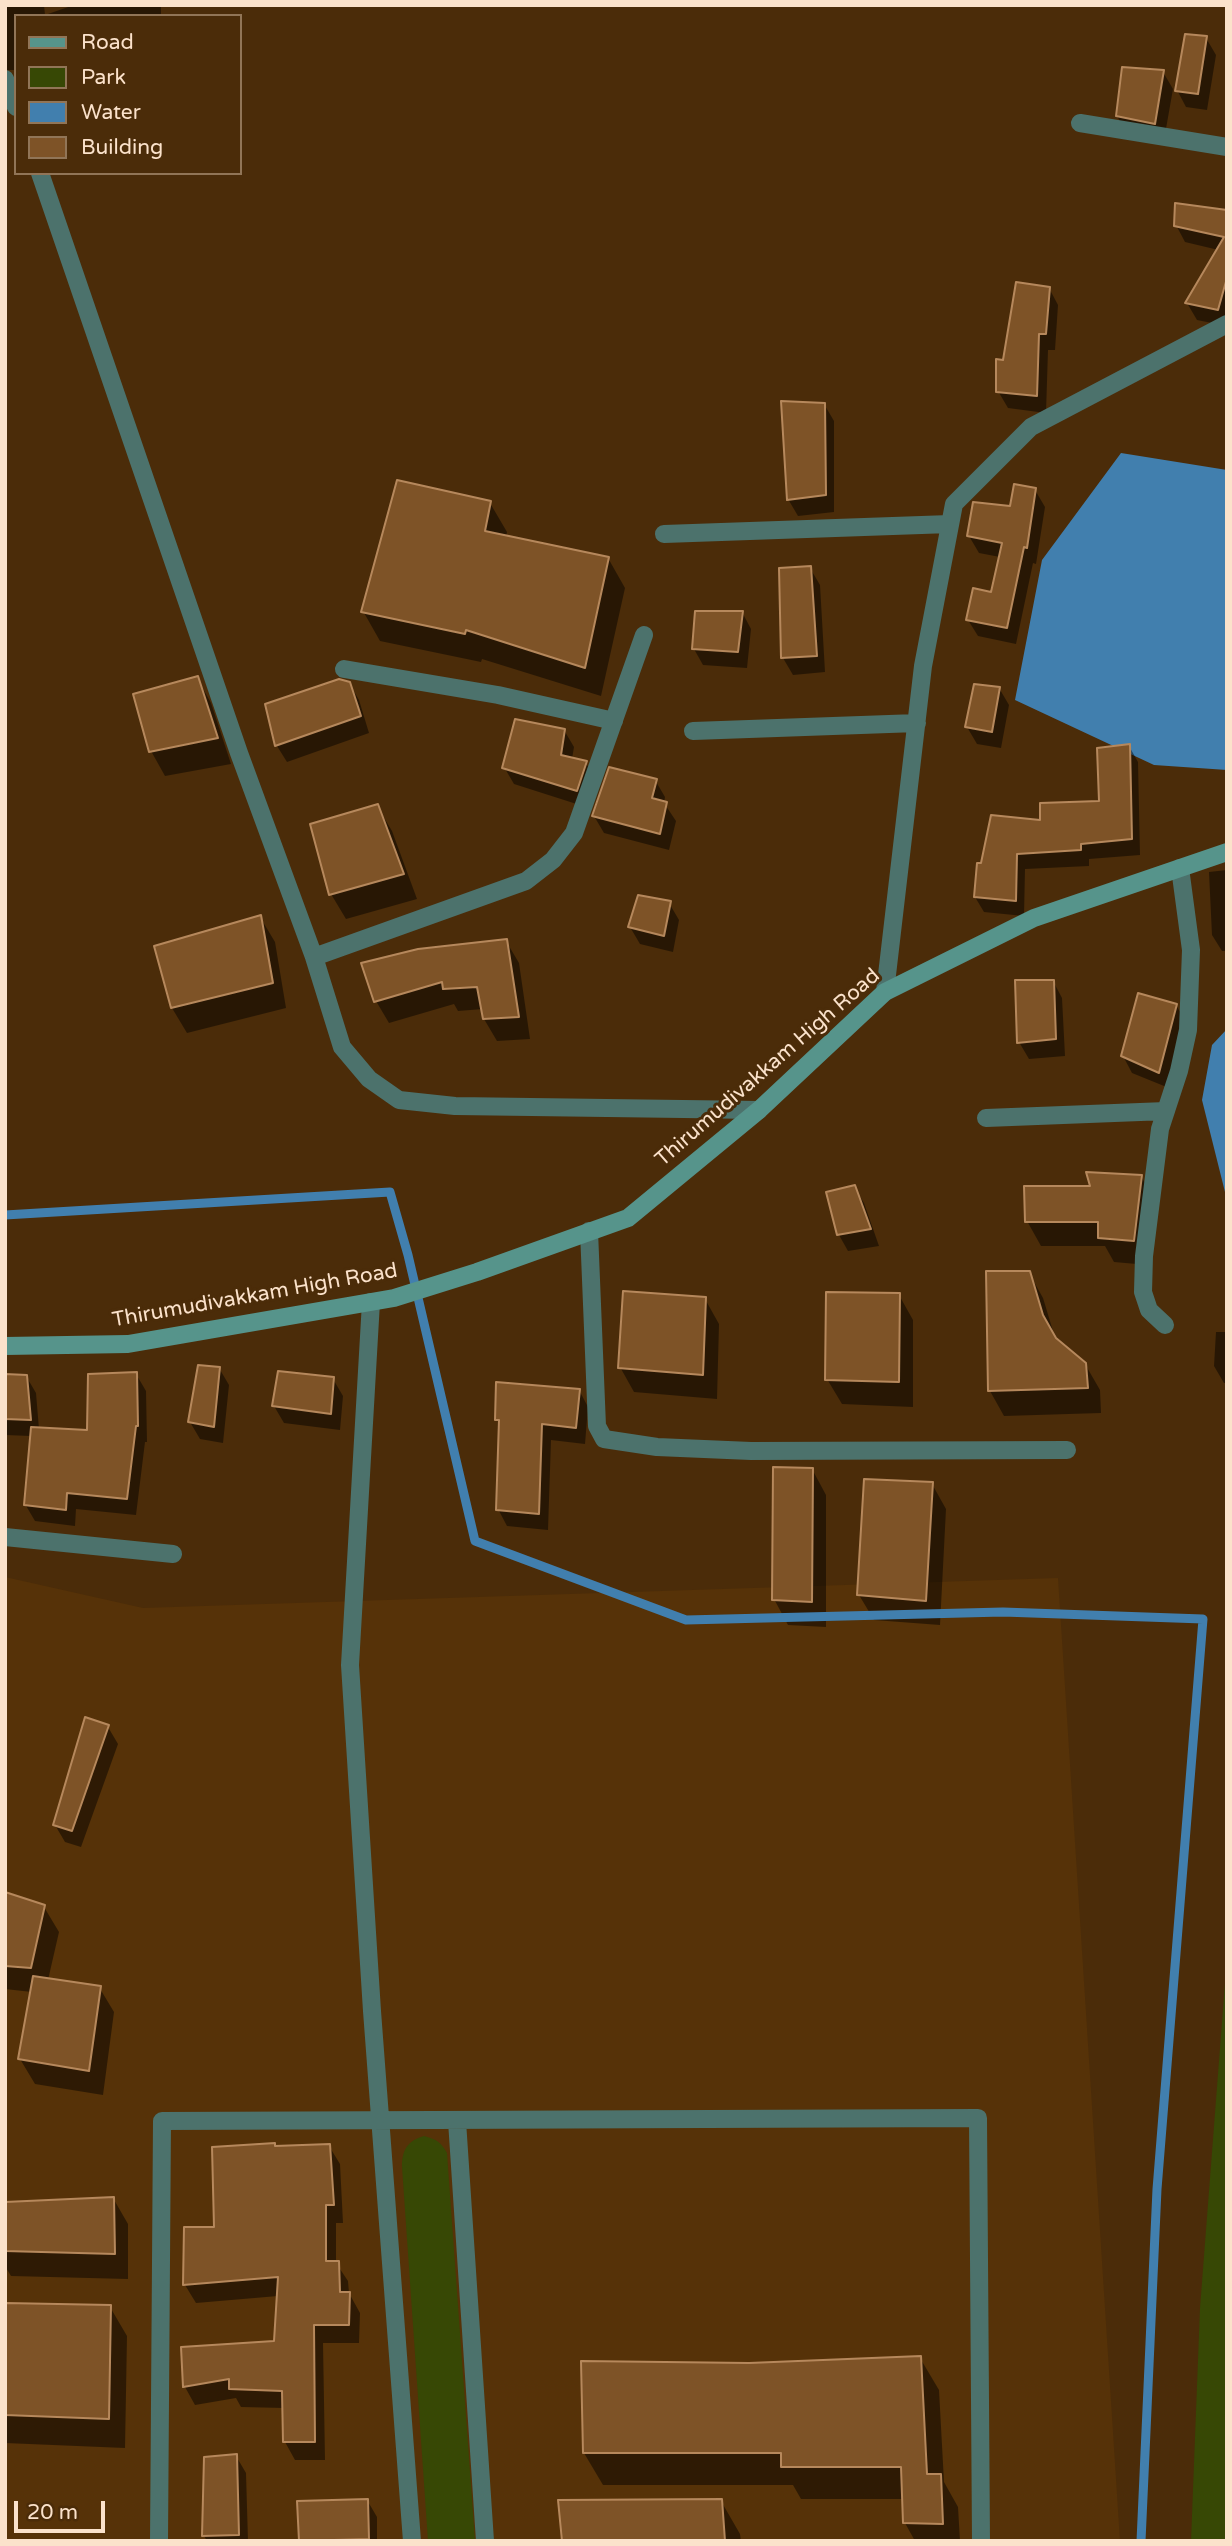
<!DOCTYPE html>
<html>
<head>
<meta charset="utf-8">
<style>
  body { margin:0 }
  #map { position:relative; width:1232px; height:2546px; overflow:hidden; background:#4b2c09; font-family:"Varela Round",sans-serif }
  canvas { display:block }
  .frame { position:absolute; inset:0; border:7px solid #fbe2cb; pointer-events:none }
  .legend { position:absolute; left:14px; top:14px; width:228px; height:161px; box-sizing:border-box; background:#4b2c09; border:2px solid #917557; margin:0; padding:9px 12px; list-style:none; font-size:21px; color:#fbe2cb }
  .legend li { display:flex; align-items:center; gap:14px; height:35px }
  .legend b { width:35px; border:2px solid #917557 }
  .scale { position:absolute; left:14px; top:2501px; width:91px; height:32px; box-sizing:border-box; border:4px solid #fbe2cb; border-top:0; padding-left:9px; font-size:21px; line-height:24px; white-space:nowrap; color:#fbe2cb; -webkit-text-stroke:5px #4b2c09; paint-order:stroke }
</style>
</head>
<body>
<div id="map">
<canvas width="1232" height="2546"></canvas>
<div class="frame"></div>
<ul class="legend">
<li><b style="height:9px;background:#56948b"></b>Road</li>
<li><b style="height:19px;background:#374805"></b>Park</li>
<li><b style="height:19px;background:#417fae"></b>Water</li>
<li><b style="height:19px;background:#7e5327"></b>Building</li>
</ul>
<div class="scale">20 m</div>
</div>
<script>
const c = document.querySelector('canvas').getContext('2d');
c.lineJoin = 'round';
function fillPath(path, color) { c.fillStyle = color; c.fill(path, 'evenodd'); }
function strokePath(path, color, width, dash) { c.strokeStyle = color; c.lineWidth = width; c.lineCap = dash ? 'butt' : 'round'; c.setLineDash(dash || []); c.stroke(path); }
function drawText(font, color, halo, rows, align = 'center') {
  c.font = font + ' "Varela Round",sans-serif'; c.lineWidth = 6; c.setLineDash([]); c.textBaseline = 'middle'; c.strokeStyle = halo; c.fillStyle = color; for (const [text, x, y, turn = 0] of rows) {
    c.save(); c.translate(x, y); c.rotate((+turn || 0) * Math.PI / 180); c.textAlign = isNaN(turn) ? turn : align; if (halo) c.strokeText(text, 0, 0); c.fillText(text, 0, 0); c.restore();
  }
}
const built = new Path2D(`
  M 5,1577 L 143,1608 L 1058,1578 L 1120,2541 L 5,2541 Z`);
const green = new Path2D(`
  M 1227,1957 L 1227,2541 L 1191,2541 L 1200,2308 Z
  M 424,2136 C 436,2139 441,2142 447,2153 L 475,2541 L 428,2541 L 402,2167 C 402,2150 407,2141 424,2136 Z`);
const water = new Path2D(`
  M 1121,453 L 1227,470 L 1227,770 L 1154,765 L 1015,700 L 1042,560 Z
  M 1227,1029 L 1227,1200 L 1202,1100 L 1212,1045 Z`);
const shadow = new Path2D(`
  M 5,5 L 44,5 L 45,15 L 74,5 L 161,5 L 161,16 L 16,16 L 16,70 L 5,70 Z
  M 1206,38 L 1216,55 L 1207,110 L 1186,107 L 1177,90 Z
  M 1163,72 L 1173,89 L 1164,140 L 1127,133 L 1117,116 Z
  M 1227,211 L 1227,252 L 1185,242 L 1176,225 Z
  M 1227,273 L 1227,326 L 1197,320 L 1187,303 Z
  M 1049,288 L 1058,305 L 1055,350 L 1048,350 L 1046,413 L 1008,408 L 998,391 L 1005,362 Z
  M 824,404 L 834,421 L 834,512 L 798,516 L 788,499 Z
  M 1035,490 L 1045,507 L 1036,564 L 1033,563 L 1016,644 L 978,636 L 968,620 L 992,594 L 1000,557 L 979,553 L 969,536 Z
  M 490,503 L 507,532 L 506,537 L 608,558 L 625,588 L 601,696 L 482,659 L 481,662 L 380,641 L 363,611 Z
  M 810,568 L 820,585 L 825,672 L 793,675 L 783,658 L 781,570 Z
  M 742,612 L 751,629 L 747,668 L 703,665 L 694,649 Z
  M 197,678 L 211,703 L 231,764 L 165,776 L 151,751 Z
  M 349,683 L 359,700 L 369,733 L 287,762 L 277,746 L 267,705 Z
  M 999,688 L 1009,705 L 1001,748 L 977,744 L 967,727 Z
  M 564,730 L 574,747 L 572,759 L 586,763 L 596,780 L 586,807 L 514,784 L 504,767 Z
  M 1129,746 L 1138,762 L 1140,855 L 1089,859 L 1089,866 L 1025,869 L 1024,916 L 984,912 L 975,897 L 982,864 L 1042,822 L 1100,803 Z
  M 655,780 L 665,797 L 664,803 L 676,821 L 669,850 L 604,833 L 594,816 Z
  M 377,806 L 392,831 L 417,899 L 346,919 L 331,894 Z
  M 1227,870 L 1227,951 L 1222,951 L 1212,935 L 1209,872 Z
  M 669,903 L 679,920 L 673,952 L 640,944 L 630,927 Z
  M 260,917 L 275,942 L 286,1008 L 187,1033 L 172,1008 L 156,947 Z
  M 506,941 L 519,963 L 530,1039 L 497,1041 L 484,1019 L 483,1009 L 458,1011 L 454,1004 L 389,1023 L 376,1001 Z
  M 1053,981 L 1062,998 L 1065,1056 L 1029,1059 L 1019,1042 Z
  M 1176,1005 L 1186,1022 L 1169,1088 L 1132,1073 L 1123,1056 Z
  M 1141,1176 L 1155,1201 L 1148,1265 L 1114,1262 L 1105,1246 L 1041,1246 L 1027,1221 L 1092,1188 Z
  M 854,1187 L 864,1203 L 879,1246 L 848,1251 L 839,1235 L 828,1193 Z
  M 1029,1273 L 1043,1298 L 1056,1341 L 1085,1364 L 1100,1390 L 1101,1413 L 1004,1416 L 990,1391 Z
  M 899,1295 L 913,1320 L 913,1407 L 842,1404 L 827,1379 Z
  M 705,1299 L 719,1324 L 717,1399 L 634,1392 L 620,1367 Z
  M 1216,1332 L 1227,1332 L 1227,1383 L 1224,1383 L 1214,1366 Z
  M 219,1368 L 229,1385 L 223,1443 L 200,1439 L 190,1422 Z
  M 136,1374 L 146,1391 L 147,1442 L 145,1442 L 136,1515 L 76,1509 L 75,1526 L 35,1521 L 25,1504 L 31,1436 L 5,1435 L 5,1376 L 26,1376 L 36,1393 L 39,1429 L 89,1432 Z
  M 333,1379 L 343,1396 L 340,1430 L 284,1423 L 274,1406 Z
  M 579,1390 L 588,1407 L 585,1444 L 551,1440 L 548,1530 L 507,1526 L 498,1509 L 500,1425 L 497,1419 Z
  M 812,1469 L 826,1495 L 826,1627 L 788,1625 L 774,1599 Z
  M 932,1484 L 946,1509 L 940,1625 L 874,1620 L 859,1595 Z
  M 108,1727 L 118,1744 L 81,1847 L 65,1842 L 55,1825 Z
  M 5,1894 L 44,1907 L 59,1932 L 48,1980 L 99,1987 L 114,2012 L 103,2095 L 35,2084 L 20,2059 L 32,1992 L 5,1989 Z
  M 241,2146 L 329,2146 L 340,2164 L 343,2223 L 336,2223 L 336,2263 L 348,2281 L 349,2293 L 360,2313 L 359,2343 L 323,2343 L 325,2460 L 295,2460 L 285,2442 L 284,2408 L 241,2407 L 236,2398 L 195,2405 L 185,2387 L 183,2349 L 276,2342 L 278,2296 L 196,2303 L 185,2285 L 216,2229 Z
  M 113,2198 L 128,2224 L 128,2279 L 11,2276 L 5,2266 L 5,2204 Z
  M 5,2304 L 110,2307 L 127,2336 L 125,2448 L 5,2443 Z
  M 920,2358 L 939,2390 L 944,2482 L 958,2507 L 960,2541 L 915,2541 L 905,2523 L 904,2499 L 801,2499 L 793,2485 L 603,2485 L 584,2453 L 749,2365 Z
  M 236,2456 L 246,2473 L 248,2541 L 207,2541 L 204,2536 Z
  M 367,2500 L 377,2517 L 377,2541 L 300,2541 Z
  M 721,2501 L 740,2534 L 741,2541 L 564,2541 Z`);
const stream = new Path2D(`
  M 5,1215 L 390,1192 L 408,1255 L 475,1541 L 686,1620 L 1003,1612 L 1203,1619 L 1157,2189 L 1141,2541`);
const building = new Path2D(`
  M 1185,34 L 1207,36 L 1198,94 L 1175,91 Z
  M 1122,67 L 1164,70 L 1155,124 L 1116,116 Z
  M 1175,203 L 1227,210 L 1227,278 L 1218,310 L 1185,303 L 1224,237 L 1174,226 Z
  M 1016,282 L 1050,287 L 1046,334 L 1039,334 L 1037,396 L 996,392 L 996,359 L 1003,360 Z
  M 781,401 L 825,403 L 826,495 L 787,500 Z
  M 397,480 L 491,501 L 485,531 L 609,557 L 585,668 L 466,630 L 465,634 L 361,612 Z
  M 1014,484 L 1036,488 L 1027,548 L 1024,547 L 1007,628 L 966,620 L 973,588 L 991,592 L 1002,543 L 967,536 L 973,502 L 1010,506 Z
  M 811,566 L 817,656 L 781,658 L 779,568 Z
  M 695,611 L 743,611 L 738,652 L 692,649 Z
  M 198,676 L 218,738 L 149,752 L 133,694 Z
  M 339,679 L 350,682 L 361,716 L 275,746 L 265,704 Z
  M 974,684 L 1000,687 L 992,732 L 965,727 Z
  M 515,719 L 565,729 L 561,755 L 587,761 L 577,791 L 502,768 Z
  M 1130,744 L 1132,839 L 1081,844 L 1081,850 L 1017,854 L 1016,901 L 974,897 L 977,863 L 981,863 L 991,815 L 1040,820 L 1040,803 L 1099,801 L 1097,748 Z
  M 609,767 L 657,779 L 652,798 L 667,802 L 660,834 L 592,816 Z
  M 378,804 L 404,874 L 329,895 L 310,824 Z
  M 638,895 L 671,901 L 664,936 L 628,927 Z
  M 261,915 L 273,983 L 171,1008 L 154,946 Z
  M 507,939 L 519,1017 L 483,1019 L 477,987 L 443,989 L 442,982 L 374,1002 L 361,963 L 418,949 Z
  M 1015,980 L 1054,980 L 1056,1039 L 1017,1043 Z
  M 1138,993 L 1177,1004 L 1159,1073 L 1121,1056 Z
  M 1086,1172 L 1142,1175 L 1134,1241 L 1098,1238 L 1098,1222 L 1025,1222 L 1024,1186 L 1090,1186 Z
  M 855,1185 L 871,1229 L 837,1235 L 826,1192 Z
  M 986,1271 L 1030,1271 L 1043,1315 L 1056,1338 L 1086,1363 L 1088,1388 L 988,1391 Z
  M 623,1291 L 706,1297 L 703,1375 L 618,1368 Z
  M 826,1292 L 900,1293 L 899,1382 L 825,1380 Z
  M 198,1365 L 220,1367 L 214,1427 L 188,1422 Z
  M 278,1371 L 334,1377 L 331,1414 L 272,1406 Z
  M 137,1372 L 138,1426 L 136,1426 L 127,1499 L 67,1493 L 66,1510 L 24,1505 L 31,1427 L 87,1430 L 88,1374 Z
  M 5,1374 L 27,1375 L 31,1420 L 5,1419 Z
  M 496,1382 L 580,1389 L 576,1428 L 542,1424 L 539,1514 L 496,1510 L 499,1420 L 495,1420 Z
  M 773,1467 L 813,1468 L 812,1602 L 772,1600 Z
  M 864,1479 L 933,1482 L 926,1601 L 857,1595 Z
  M 85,1717 L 109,1725 L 72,1831 L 53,1825 Z
  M 5,1892 L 45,1905 L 31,1968 L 5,1966 Z
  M 33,1976 L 101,1986 L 89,2071 L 18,2059 Z
  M 275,2143 L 275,2146 L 330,2144 L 334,2205 L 326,2205 L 326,2261 L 339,2261 L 340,2292 L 350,2292 L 349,2325 L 314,2325 L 315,2442 L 283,2442 L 282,2391 L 229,2389 L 229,2379 L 183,2387 L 181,2347 L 274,2341 L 278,2277 L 183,2285 L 184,2227 L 214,2227 L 212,2147 Z
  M 114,2197 L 115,2254 L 5,2251 L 5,2202 Z
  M 5,2303 L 111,2305 L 109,2419 L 5,2415 Z
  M 921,2356 L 927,2474 L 941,2474 L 943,2524 L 903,2523 L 901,2467 L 781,2467 L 781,2453 L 583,2453 L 581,2361 L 749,2363 Z
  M 237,2454 L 239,2535 L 202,2536 L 204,2457 Z
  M 368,2499 L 369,2539 L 299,2541 L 297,2501 Z
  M 722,2499 L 725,2541 L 562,2541 L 558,2500 Z`);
const street = new Path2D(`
  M 5,79 L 16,107
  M 1080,123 L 1227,147
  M 40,173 L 239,753 L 314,957 L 342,1047 L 369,1079 L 399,1100 L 455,1106 L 759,1110
  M 664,534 L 950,524
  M 344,669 L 498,695 L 614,721
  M 693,731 L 917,723
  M 314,957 L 526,881 L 553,860 L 574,833 L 644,635
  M 885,992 L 923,666 L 954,504 L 1031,427 L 1227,324
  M 986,1118 L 1166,1111
  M 589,1231 L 597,1426 L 604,1439 L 657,1447 L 751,1451 L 1067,1450
  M 371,1302 L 350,1665 L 372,2011 L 412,2541
  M 1165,1325 L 1149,1310 L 1143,1292 L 1144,1256 L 1160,1129 L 1179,1071 L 1188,1030 L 1191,950 L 1180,868
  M 5,1537 L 173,1554
  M 457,2121 L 485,2541
  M 159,2541 L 162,2121 L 978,2118 L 981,2541`);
const secondary = new Path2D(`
  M 5,1346 L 128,1344 L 394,1298 L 477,1272 L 628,1218 L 759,1110 L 885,992 L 1034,918 L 1227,852`);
const streetNames = [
  ["Thirumudivakkam High Road",768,1068,-41],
  ["Thirumudivakkam High Road",255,1296,-10]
];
fillPath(built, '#563208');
fillPath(green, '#374805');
fillPath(water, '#417fae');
fillPath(shadow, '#0007');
strokePath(stream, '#417fae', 9);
fillPath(building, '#7e5327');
strokePath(building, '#b6885c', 2);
strokePath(street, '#4c726c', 18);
strokePath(secondary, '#56948b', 18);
drawText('21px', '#fbe2cb', '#4b2c09', streetNames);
</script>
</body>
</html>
